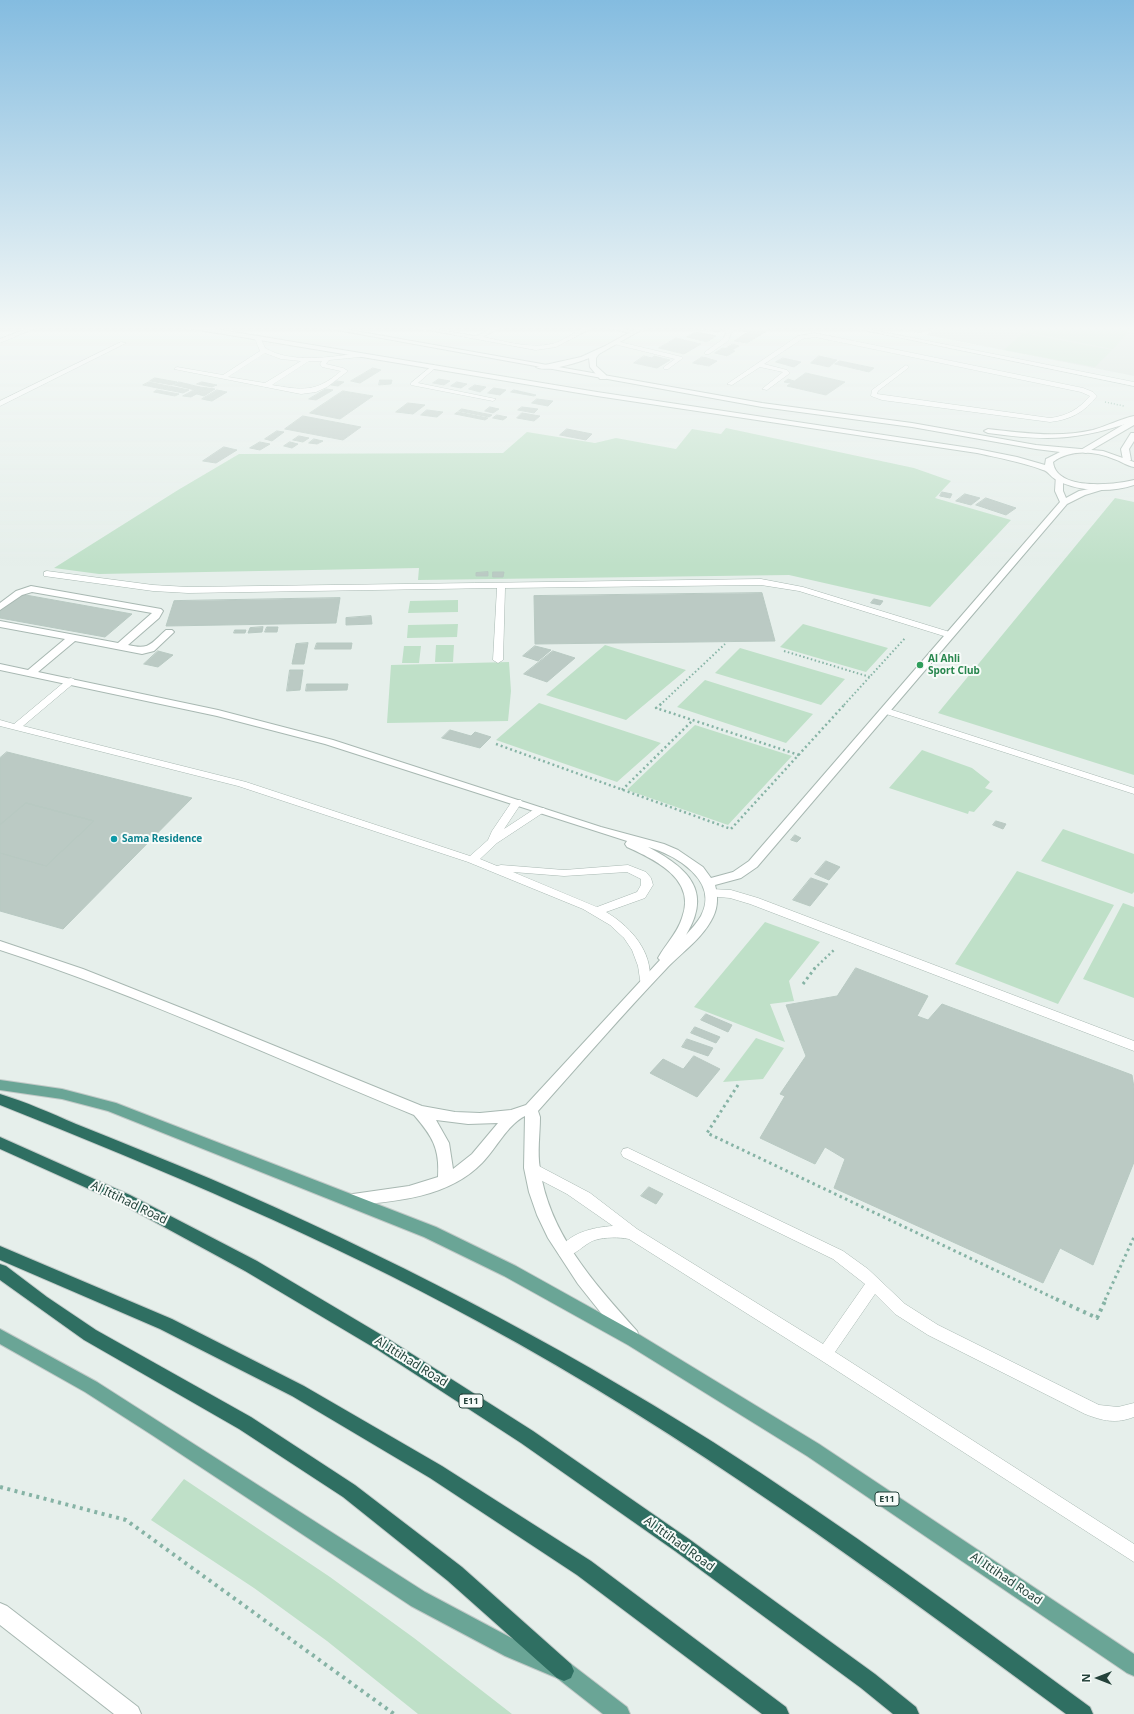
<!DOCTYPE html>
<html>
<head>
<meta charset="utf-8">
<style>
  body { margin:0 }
  #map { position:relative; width:1134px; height:1714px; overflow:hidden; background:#e6efeb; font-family:"Noto Sans",sans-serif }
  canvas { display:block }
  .north { position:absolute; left:1078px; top:1658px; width:40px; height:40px; -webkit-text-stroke:3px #f7fbf9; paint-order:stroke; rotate:270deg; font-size:11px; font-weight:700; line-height:16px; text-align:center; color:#24423a }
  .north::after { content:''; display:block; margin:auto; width:14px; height:18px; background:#24423a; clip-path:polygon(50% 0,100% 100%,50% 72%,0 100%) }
</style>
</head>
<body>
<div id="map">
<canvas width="1134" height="1714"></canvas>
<div class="north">N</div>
</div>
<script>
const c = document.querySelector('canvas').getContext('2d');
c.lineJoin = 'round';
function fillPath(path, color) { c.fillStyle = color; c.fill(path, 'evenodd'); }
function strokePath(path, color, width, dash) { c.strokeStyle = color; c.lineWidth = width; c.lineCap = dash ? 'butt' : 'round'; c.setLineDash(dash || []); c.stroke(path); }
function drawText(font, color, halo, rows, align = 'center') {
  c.font = font + ' "Noto Sans",sans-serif'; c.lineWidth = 4; c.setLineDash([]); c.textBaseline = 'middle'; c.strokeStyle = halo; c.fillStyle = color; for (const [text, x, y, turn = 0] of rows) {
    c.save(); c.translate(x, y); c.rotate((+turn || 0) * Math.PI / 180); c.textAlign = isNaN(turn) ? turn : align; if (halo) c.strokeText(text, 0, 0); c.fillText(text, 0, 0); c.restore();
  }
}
const built = new Path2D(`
  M 881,326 L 930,326 L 920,333 Z
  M 939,326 L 1134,326 L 1134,376 L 927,335 Z`);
const green = new Path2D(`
  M 1032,326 L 1098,326 L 1129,331 L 1113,349 L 1025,332 Z
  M 1023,333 L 1112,350 L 1095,367 L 1004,350 Z
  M 726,428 L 914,468 L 951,481 L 935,498 L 1011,520 L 930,607 L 789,575 L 418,580 L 419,568 L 99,574 L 54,568 L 178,490 L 239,454 L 503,453 L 527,432 L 595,443 L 616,438 L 676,449 L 692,429 L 721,434 Z
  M 1115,498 L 1134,502 L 1134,775 L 938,713 Z
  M 458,600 L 458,612 L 408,613 L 410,601 Z
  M 458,624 L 457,637 L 407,638 L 408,625 Z
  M 803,624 L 888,648 L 866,672 L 780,647 Z
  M 436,645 L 454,645 L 453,662 L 435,662 Z
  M 605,645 L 686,670 L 626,720 L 546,695 Z
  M 404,646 L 421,646 L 419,663 L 402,663 Z
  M 740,648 L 845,679 L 821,705 L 715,673 Z
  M 509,662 L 511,691 L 508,721 L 387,723 L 391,665 Z
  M 705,680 L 813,714 L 786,743 L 677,707 Z
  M 539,703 L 661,743 L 617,782 L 496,740 Z
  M 695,725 L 792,756 L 728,825 L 627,790 Z
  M 922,750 L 972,768 L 990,782 L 985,788 L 993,791 L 974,812 L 969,811 L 968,814 L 889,788 Z
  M 1063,829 L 1134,854 L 1134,892 L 1132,894 L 1041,861 Z
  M 1017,871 L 1114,905 L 1058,1004 L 955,964 Z
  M 1123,903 L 1134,907 L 1134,998 L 1083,979 Z
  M 765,922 L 820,942 L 789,981 L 794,1001 L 770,1004 L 785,1042 L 694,1007 Z
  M 756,1038 L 784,1048 L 763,1079 L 723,1082 Z
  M 184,1479 L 330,1577 L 414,1638 L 512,1714 L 418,1714 L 327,1641 L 254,1588 L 151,1520 Z`);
const building = new Path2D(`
  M 700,326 L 728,326 L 718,332 L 697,328 Z
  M 745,326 L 775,326 L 747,343 L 734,341 L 748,332 L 738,330 Z
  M 696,332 L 716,336 L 707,342 L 687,337 Z
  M 676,338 L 701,344 L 684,354 L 659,348 Z
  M 733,344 L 739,346 L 732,350 L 725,349 Z
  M 723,348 L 732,350 L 735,351 L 727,356 L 715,353 Z
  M 644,356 L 652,358 L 654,356 L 670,360 L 657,368 L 634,363 Z
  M 819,356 L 837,360 L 829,367 L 811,363 Z
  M 702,357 L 707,358 L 698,364 L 693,363 Z
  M 707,358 L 717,361 L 709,366 L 698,364 Z
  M 783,358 L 801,362 L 794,367 L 776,362 Z
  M 840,361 L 874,368 L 869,372 L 835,364 Z
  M 373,368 L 381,370 L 360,383 L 351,381 Z
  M 806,373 L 845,382 L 826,395 L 787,386 L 791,383 L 784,382 L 788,379 L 794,381 Z
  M 155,378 L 177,382 L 172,385 L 150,381 Z
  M 439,379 L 450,381 L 444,385 L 433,383 Z
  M 380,380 L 392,380 L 391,384 L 379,385 Z
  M 337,381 L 344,382 L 338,386 L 331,385 Z
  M 149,382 L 168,386 L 162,389 L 143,385 Z
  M 179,382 L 200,387 L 195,390 L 174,385 Z
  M 202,382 L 217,385 L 212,387 L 197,384 Z
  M 457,382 L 467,384 L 461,388 L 451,386 Z
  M 475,385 L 486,387 L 480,392 L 469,389 Z
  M 169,386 L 189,390 L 183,393 L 163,389 Z
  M 200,387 L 207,388 L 191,397 L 183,396 Z
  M 207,388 L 215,389 L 204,396 L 197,394 Z
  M 494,388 L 506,390 L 500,395 L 488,393 Z
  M 326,389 L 333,390 L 316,400 L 309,399 Z
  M 157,390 L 179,394 L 175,396 L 154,392 Z
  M 217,390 L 222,391 L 207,400 L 202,399 Z
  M 514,390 L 536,395 L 534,396 L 511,392 Z
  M 222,391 L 227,392 L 212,401 L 207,400 Z
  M 343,391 L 373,396 L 340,419 L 310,413 Z
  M 537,399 L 553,401 L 548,406 L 532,403 Z
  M 408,403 L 425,405 L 413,414 L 396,412 Z
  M 490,407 L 499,409 L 493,413 L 485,411 Z
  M 522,407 L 538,409 L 534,413 L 518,410 Z
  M 462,409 L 492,415 L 489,417 L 459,411 Z
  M 427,410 L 443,412 L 437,417 L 421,415 Z
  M 458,412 L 488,418 L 485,420 L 455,414 Z
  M 522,413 L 540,416 L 534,421 L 517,418 Z
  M 497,415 L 507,417 L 503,420 L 493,418 Z
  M 303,416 L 361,427 L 343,440 L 285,429 Z
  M 567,429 L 592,434 L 586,440 L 560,435 Z
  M 277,431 L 284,432 L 272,441 L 265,439 Z
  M 299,436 L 309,438 L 303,442 L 293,440 Z
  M 314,439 L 323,441 L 317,444 L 309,443 Z
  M 260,442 L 270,444 L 260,450 L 250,448 Z
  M 290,442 L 298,444 L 292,448 L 284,446 Z
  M 224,447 L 237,450 L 216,463 L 203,461 Z
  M 942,492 L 952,494 L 950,498 L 940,496 Z
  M 965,494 L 980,498 L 971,505 L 956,501 Z
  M 986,498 L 1016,508 L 1006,515 L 976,505 Z
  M 488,572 L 488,576 L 476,576 L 476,573 Z
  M 493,572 L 504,572 L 503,577 L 493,577 Z
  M 762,593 L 775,641 L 535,644 L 534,596 Z
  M 20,594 L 132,614 L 105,637 L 0,618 L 0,609 Z
  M 340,598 L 336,623 L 166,626 L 174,601 Z
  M 874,599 L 883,601 L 880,605 L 871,603 Z
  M 371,616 L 372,624 L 346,625 L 346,618 Z
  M 263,627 L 262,632 L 248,633 L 250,628 Z
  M 267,627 L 278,627 L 277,632 L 265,632 Z
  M 235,630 L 246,630 L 245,633 L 234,633 Z
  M 308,643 L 304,664 L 292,664 L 296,644 Z
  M 317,643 L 352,643 L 351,649 L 315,649 Z
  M 535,646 L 551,650 L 538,661 L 523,656 Z
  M 158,651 L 173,655 L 158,667 L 144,664 Z
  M 553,651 L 575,658 L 547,682 L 524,674 Z
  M 290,670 L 303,670 L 300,690 L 287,691 Z
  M 307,684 L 348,684 L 347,690 L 306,691 Z
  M 450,730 L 471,736 L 475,732 L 491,737 L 480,748 L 442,738 Z
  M 7,752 L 192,798 L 63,929 L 0,911 L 0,853 L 46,866 L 94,821 L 26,803 L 0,825 L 0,758 Z
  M 26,803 L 94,821 L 46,866 L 0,853 L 0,825 Z
  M 996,821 L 1006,824 L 1003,829 L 993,825 Z
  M 795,835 L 801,838 L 797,842 L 791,840 Z
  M 826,861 L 840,867 L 829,880 L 815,874 Z
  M 811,878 L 828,884 L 810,906 L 793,900 Z
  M 856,968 L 928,996 L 917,1016 L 928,1020 L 942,1004 L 1132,1075 L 1134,1088 L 1134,1162 L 1093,1265 L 1060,1248 L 1043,1283 L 834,1188 L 845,1159 L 825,1147 L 815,1164 L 760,1138 L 785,1096 L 780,1094 L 806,1056 L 786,1005 L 837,996 Z
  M 706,1014 L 732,1025 L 728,1032 L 701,1020 Z
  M 695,1027 L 720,1037 L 716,1043 L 691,1033 Z
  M 687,1039 L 713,1048 L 708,1056 L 682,1047 Z
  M 694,1056 L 720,1069 L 697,1097 L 650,1073 L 663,1059 L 683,1069 Z
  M 649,1187 L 663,1194 L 656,1204 L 641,1196 Z`);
const pathFar4 = new Path2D(`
  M 1105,402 L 1124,406`);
const pathFar3 = new Path2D(`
  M 784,651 L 870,677
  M 660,705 L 725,644
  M 844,705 L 906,637`);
const pathFar2 = new Path2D(`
  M 661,704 L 656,708 L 799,755
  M 496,744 L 731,829 L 845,704
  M 622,790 L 693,720
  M 814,969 L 835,949`);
const pathFar1 = new Path2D(`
  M 803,984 L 815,968
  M 738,1085 L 707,1133 L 1058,1300
  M 1105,1300 L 1134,1237`);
const path = new Path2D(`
  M 1056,1299 L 1097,1318 L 1106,1299
  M 0,1487 L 126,1520 L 394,1714`);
const service = new Path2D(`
  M 33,326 L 41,326 L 0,343 L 0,339 Z
  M 405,326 L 417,326 L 476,336 L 497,326 L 504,326 L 483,337 C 505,341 529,349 551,344 C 566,342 580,324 596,326 L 556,347 L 536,350 Z
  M 600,326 L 611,326 L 637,332 L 634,334 Z
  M 734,326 L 741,326 L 732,332 L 728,341 L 709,354 L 705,354 L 705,352 L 723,339 L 727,330 Z
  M 843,326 L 853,326 L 1134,382 L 1134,386 Z
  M 896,326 L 915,326 C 911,329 900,329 896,326 Z
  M 815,333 L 1083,388 L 1093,392 L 1097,396 C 1085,412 1070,420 1050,422 L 882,400 L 871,396 L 872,390 L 906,365 L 909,367 L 908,368 L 878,391 L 877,394 L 1050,418 C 1067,416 1079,409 1090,396 L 1081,392 L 815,337 L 802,339 L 764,364 L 787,370 L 790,373 L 767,390 L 762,389 L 783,372 L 760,367 L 732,385 L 727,384 L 798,336 Z
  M 258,337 L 261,339 L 265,348 C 292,364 330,357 360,353 L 363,355 L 360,357 L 329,360 L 326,364 L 343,368 L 348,371 L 327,387 L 316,392 L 301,394 L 174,369 L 177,367 L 223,375 L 260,351 L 255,339 ZM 265,353 L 281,359 L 301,361 L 265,383 L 228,377 ZM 309,361 L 322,361 L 320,364 L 322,367 L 341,371 C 316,393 302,390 272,385 Z
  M 616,341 L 682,357 L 683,358 L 668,369 L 664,369 L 664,367 L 675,359 L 614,344 L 613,343 Z
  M 121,342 L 126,343 L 0,406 L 0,401 Z
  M 433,365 L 435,366 L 435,368 L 418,383 L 496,399 L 493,401 L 411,385 L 411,383 Z
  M 47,571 L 153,585 L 188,587 L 761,579 L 803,587 L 953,633 L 954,635 L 950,638 L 947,637 L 799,591 L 761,585 L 505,588 L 503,660 L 498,663 L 493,660 L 497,588 L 188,593 L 153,591 L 44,576 L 44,572 Z
  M 71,678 L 74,679 L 74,683 L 23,726 L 246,782 L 470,856 L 488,840 L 492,831 L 513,800 L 521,800 L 522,802 L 504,829 L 536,808 L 544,808 L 545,810 L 544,812 L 497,843 L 480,859 L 497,866 L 501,865 L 564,870 L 628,865 L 646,872 L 651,878 L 653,885 L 645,898 L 606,912 C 628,925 649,947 650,974 C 651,978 652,982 649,986 L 641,986 L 638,966 L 632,950 L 624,938 L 610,925 L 583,909 L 468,862 L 238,786 L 0,726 L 0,720 L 14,724 L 68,679 ZM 513,872 L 564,876 L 627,872 L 641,879 L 641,885 L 637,892 L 597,907 Z
  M 886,708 L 1134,788 L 1134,794 L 883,713 L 881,711 Z
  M 711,889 L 731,890 L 758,898 L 1134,1041 L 1134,1051 L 750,904 L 730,898 L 707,896 L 705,893 Z
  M 628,1148 L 843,1251 L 868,1269 L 905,1304 L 938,1325 L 1099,1405 L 1118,1407 L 1134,1403 L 1134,1417 C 1116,1424 1103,1421 1085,1414 L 928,1335 L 895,1314 L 875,1294 L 835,1352 L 1134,1544 L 1134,1562 L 819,1359 L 629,1239 C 618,1237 606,1237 595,1240 C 583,1244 572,1260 560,1256 L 558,1252 C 567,1233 594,1227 613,1226 L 567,1194 L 527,1173 L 525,1169 L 527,1165 L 532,1164 L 537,1165 L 590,1193 L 637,1229 L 823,1344 L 865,1284 L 833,1259 L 623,1157 L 621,1153 L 623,1149 Z`);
const minor = new Path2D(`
  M 641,326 L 648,326 L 599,354 L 596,358 L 596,366 L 606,375 L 606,379 L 600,379 L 590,367 L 589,358 C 580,362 545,373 536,367 L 581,357 L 605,346 Z
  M 1131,420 L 1134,420 L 1134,425 L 1086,453 L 1079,451 Z
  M 1131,433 L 1134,433 L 1134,441 L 1129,449 L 1131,460 L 1127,462 L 1123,460 L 1121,449 Z
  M 1056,475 L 1063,477 L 1063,491 L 1066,498 L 1079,491 L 1104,486 L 1108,488 L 1085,495 L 1067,504 L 757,867 L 741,878 L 715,885 C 718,896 718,907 713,917 C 703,938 682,952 666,969 C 622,1015 580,1064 538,1111 L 540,1117 C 540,1134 537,1152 540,1169 C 549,1234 595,1284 637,1331 L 639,1336 L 637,1341 L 631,1343 L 625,1341 L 609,1323 L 578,1284 L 548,1238 L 537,1215 L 529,1192 L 524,1168 L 525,1116 C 507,1125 496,1149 482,1163 C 449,1197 396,1202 351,1205 L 346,1203 L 343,1199 L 346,1195 L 409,1186 L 438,1177 C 440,1148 432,1136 414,1115 C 277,1059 141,996 0,950 L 0,941 L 83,969 L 194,1013 L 422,1106 L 455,1112 L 480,1113 L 511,1110 L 526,1105 L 660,960 L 658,958 L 661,953 C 668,942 678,931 682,918 C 697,880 656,860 627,847 L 625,844 L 627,841 L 325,744 L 217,716 L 0,670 L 0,664 L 28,670 L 65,639 L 0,627 L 0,621 L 118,643 L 152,613 L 32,592 L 22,595 L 0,610 L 0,603 L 16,591 L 31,586 L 161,609 L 163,611 L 159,618 L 128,645 C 150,650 150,644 166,630 L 172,630 L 174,632 L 172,634 L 154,651 L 142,654 L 75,641 L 38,672 L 218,710 L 333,740 L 601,827 L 664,844 L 678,850 L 703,867 L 711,878 L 733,872 L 749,861 L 1060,502 L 1055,491 ZM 648,847 C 676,855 720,881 701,916 C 697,923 691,929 686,935 C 713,891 688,868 648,847 ZM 436,1120 L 468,1124 L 498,1123 L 472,1154 L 453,1169 L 449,1143 Z
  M 0,1603 L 7,1606 L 138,1707 L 141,1714 L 114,1714 L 0,1625 Z`);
const tertiary = new Path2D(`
  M 184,326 L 197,326 L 597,392 L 977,449 L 1017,457 L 1045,465 L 1046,459 L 1060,452 L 1036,449 L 912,427 L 762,407 L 315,326 L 327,326 L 762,403 L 912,423 L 1036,445 L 1103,451 L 1134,462 L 1134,467 C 1127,466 1121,461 1114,459 C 1094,451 1071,449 1053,462 C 1056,491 1114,485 1134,480 L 1134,485 C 1111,493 1076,492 1055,479 C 1051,477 1048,471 1043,470 C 1022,462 999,458 977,453 L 597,396 L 187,328 Z
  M 1134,416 L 1134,421 C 1078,441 1046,441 988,433 L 984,431 L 988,429 C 1022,433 1059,438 1093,430 C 1107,426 1120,419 1134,416 Z`);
const primary = new Path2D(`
  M 0,1080 L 62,1089 L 116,1103 L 436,1227 L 516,1266 L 640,1335 L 819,1444 L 1134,1654 L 1134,1676 L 1127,1673 L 807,1456 L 628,1345 L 504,1276 L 424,1237 L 108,1111 L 62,1099 L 0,1090 Z
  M 0,1329 L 97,1382 L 425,1592 L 519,1642 L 571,1664 L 627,1707 L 630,1714 L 603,1714 L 557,1678 L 505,1656 L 411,1606 L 152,1435 L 85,1392 L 0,1344 Z`);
const motorway = new Path2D(`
  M 0,1094 C 26,1102 51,1113 76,1124 C 121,1142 166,1160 211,1179 C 385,1254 553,1341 713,1442 C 843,1525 966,1616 1090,1707 L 1093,1714 L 1066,1714 C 876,1574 687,1434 479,1322 C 325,1238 163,1170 0,1105 Z
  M 0,1137 L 130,1195 L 257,1261 L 390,1340 L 533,1431 L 689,1539 L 875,1674 L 916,1707 L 919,1714 L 893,1714 L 861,1688 L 675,1551 L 521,1443 L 378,1350 L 245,1271 L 120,1203 L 0,1149 Z
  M 0,1246 L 172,1319 L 304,1386 L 442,1466 L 591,1561 L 786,1707 L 789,1714 L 762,1714 L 577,1575 L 430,1478 L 292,1396 L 160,1329 L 0,1260 Z
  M 0,1264 L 6,1266 L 47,1297 L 96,1330 L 251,1417 L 355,1485 L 462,1567 L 571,1664 L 574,1671 L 571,1678 L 564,1681 L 557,1678 L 448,1581 L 343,1497 L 239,1429 L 84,1340 L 0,1280 Z`);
const markers = [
  [920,665,4,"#2e9e5b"],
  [114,839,4,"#0f9aa8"]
];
const shields = [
  [471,1401,24],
  [887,1499,24]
];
const shieldNames = [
  ["E11",471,1401],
  ["E11",887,1499]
];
const leisureNames = [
  ["Al Ahli",928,659],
  ["Sport Club",928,671]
];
const cultureNames = [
  ["Sama Residence",122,839]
];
const nearStreetnames = [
  ["Al Ittihad Road",129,1203,26],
  ["Al Ittihad Road",411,1362,32],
  ["Al Ittihad Road",679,1544,36],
  ["Al Ittihad Road",1006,1579,34]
];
fillPath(built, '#d4dfda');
fillPath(green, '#bfe0c8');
fillPath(building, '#bbcac4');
strokePath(building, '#b8c9c2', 1);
strokePath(service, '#a8b8b2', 1);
strokePath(minor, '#a8b8b2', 2);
strokePath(tertiary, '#a8b8b2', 2);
strokePath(primary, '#c2cac8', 2);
strokePath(motorway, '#c2cac8', 2);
strokePath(pathFar4, '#86b3a5', 1.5, [1, 2]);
strokePath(pathFar3, '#86b3a5', 2, [1.5, 2.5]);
strokePath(pathFar2, '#86b3a5', 2.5, [2, 3]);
strokePath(pathFar1, '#86b3a5', 3, [2.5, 3.5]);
strokePath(path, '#86b3a5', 4, [3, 4.5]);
fillPath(service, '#fff');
fillPath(minor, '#fff');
fillPath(tertiary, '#fff');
fillPath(primary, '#6aa596');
fillPath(motorway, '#2f6f62');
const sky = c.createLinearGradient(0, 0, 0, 566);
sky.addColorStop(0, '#84bce0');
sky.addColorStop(0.58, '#f4f8f6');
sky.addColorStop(1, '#f4f8f600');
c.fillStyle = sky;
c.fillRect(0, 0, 1134, 566);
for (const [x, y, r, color] of markers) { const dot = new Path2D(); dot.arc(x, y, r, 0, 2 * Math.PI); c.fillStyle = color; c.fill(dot); strokePath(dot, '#f7fbf9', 1.5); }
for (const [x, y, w] of shields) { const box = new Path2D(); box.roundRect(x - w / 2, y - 7, w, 14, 3); c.fillStyle = '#f7fbf9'; c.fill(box); strokePath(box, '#24423a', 1); }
drawText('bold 9px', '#24423a', null, shieldNames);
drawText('bold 10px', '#27864d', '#f7fbf9', leisureNames, 'left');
drawText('bold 10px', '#0d838f', '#f7fbf9', cultureNames, 'left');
drawText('12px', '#24423a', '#f7fbf9', nearStreetnames);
</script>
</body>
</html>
